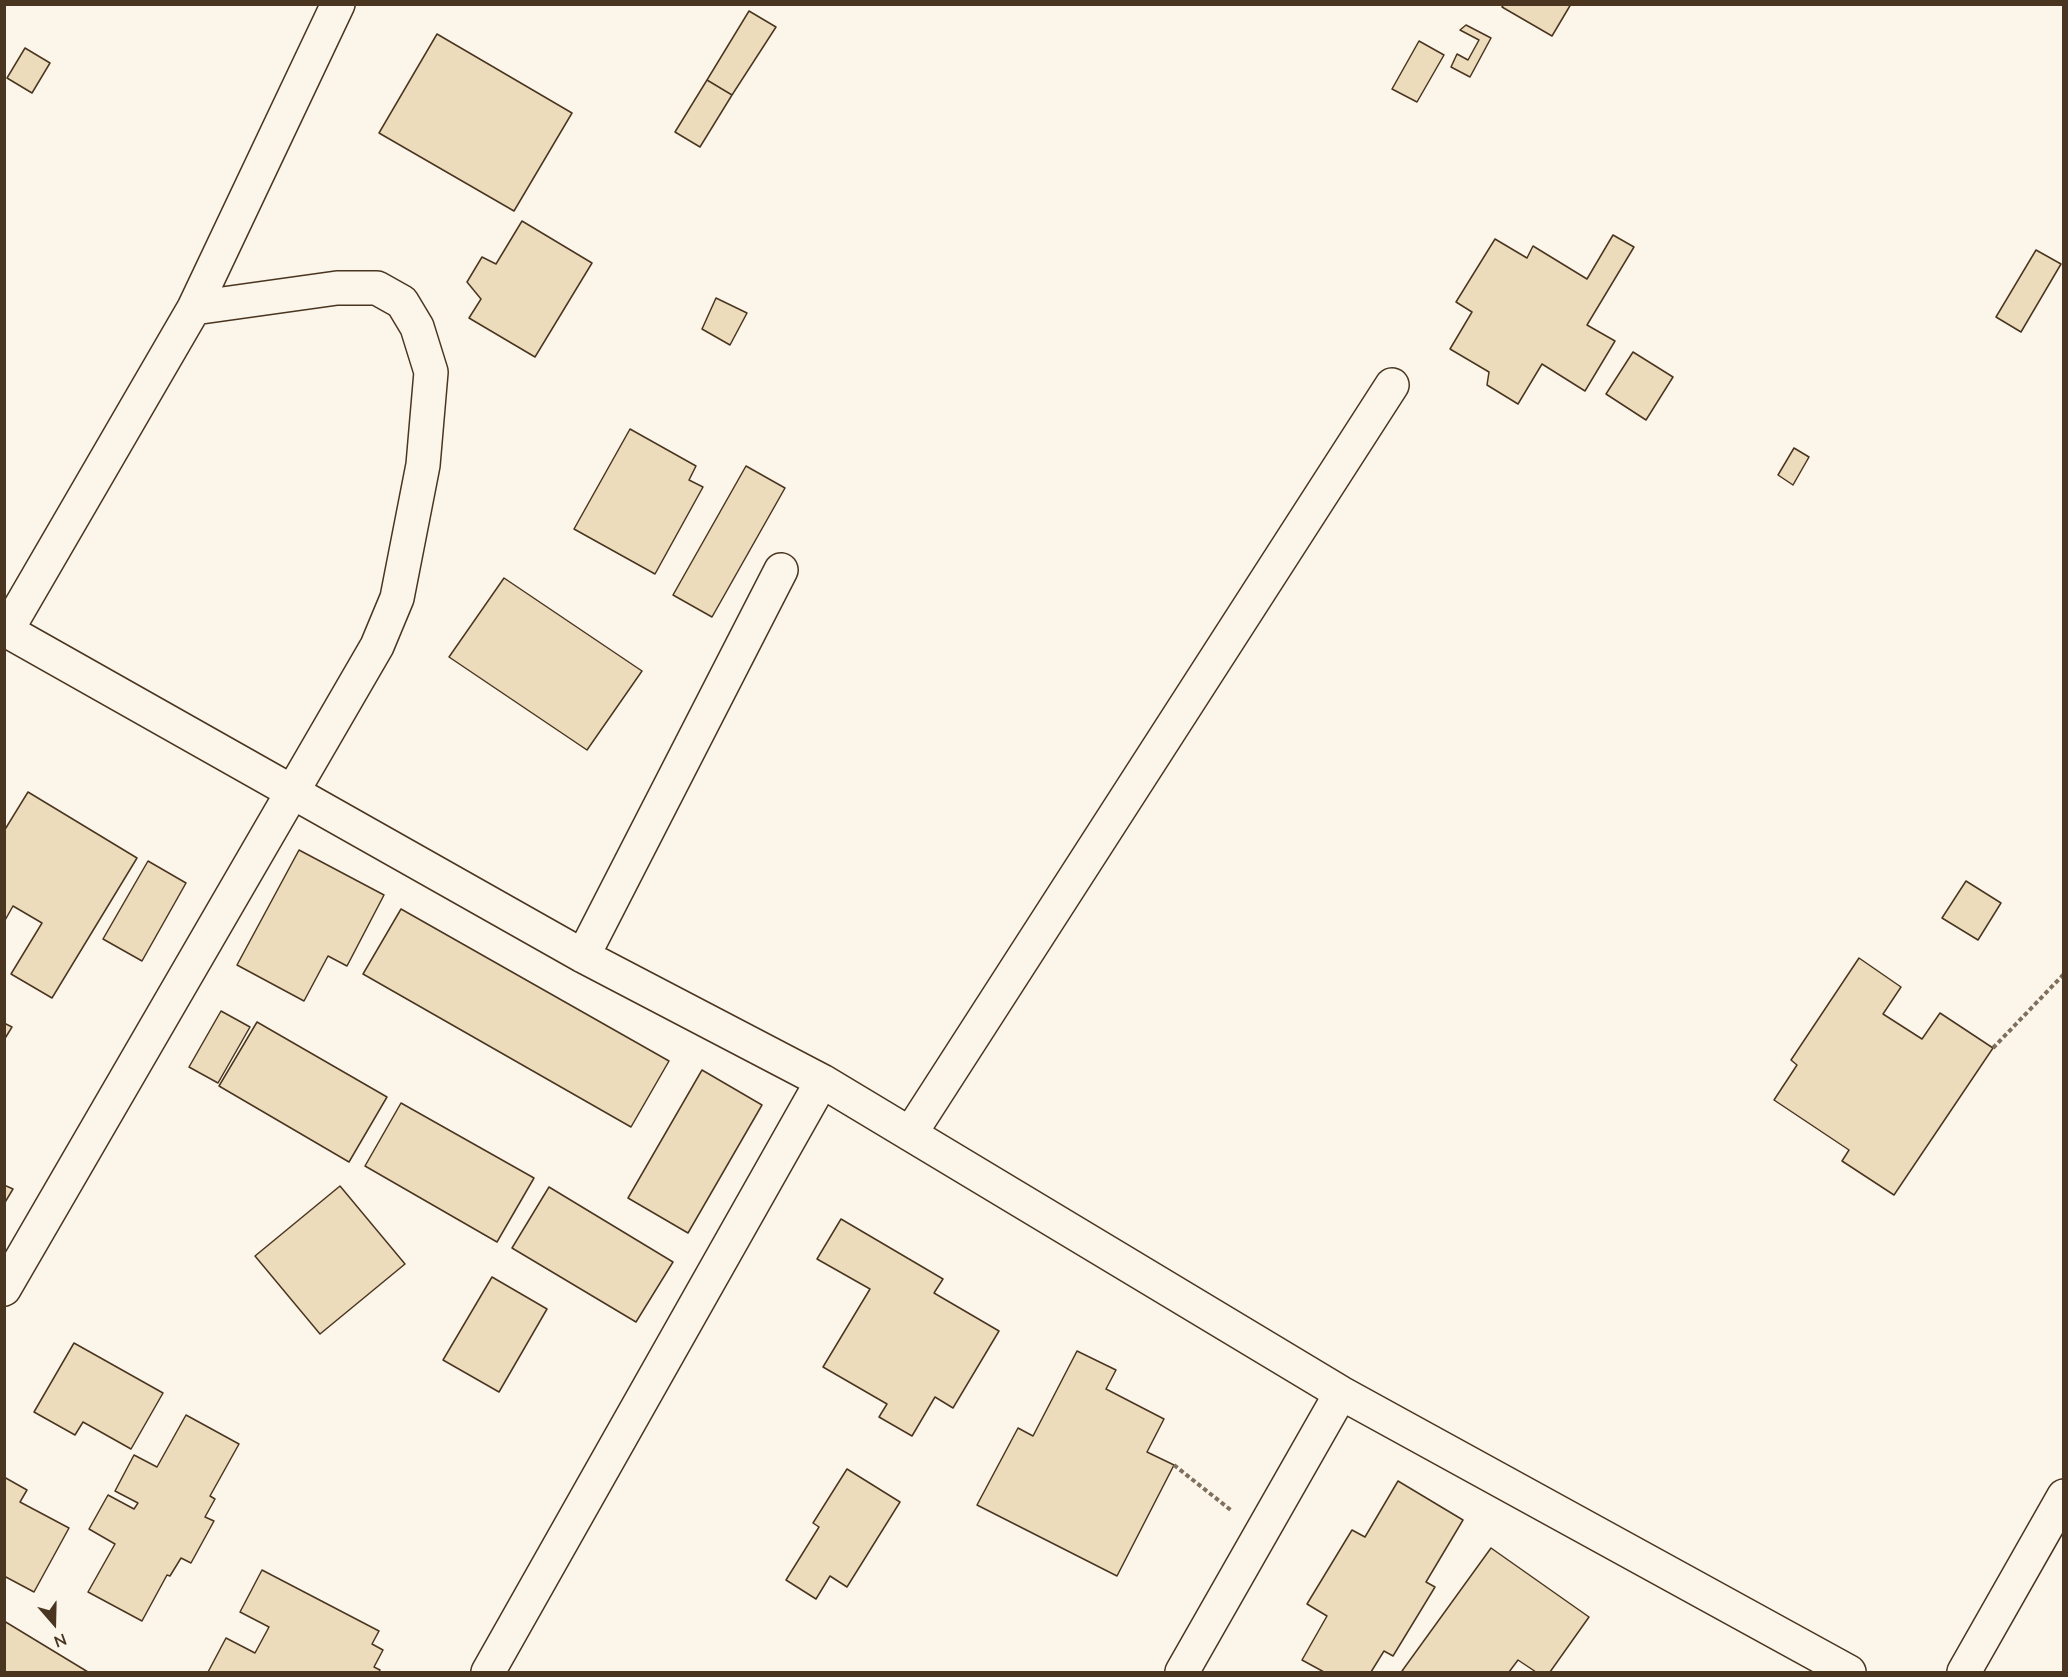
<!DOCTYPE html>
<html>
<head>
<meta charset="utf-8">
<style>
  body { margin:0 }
  #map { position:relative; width:2068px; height:1677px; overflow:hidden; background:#fbf6e9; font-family:"Nunito Sans",sans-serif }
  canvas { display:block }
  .frame { position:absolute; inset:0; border:6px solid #4a3520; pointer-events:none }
  .north { position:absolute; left:24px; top:1593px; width:60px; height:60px; -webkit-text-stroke:4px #fbf6e9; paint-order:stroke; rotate:160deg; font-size:16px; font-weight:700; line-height:24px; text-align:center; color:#4a3520 }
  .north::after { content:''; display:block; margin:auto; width:21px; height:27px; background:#4a3520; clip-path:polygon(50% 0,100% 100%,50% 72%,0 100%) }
</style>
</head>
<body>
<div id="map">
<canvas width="2068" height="1677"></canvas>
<div class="frame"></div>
<div class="north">N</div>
</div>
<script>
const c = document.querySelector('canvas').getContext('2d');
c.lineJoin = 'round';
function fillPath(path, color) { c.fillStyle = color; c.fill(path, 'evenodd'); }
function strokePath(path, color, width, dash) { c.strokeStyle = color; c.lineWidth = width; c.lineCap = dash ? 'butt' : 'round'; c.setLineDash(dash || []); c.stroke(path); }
const building = new Path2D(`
  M 1504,4 L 1571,4 L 1552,36 L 1502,7 Z
  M 749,11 L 776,27 L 732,95 L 707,80 Z
  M 1466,25 L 1491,38 L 1470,77 L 1451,67 L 1457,54 L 1468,60 L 1479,40 L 1460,30 Z
  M 437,34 L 572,113 L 514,211 L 379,133 Z
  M 1419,41 L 1444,55 L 1417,102 L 1392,89 Z
  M 25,48 L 50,63 L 32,93 L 7,78 Z
  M 707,80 L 732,95 L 700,147 L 675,132 Z
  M 522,221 L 592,263 L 535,357 L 469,318 L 481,299 L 467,282 L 482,257 L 496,264 Z
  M 1613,235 L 1634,247 L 1587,325 L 1615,341 L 1585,391 L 1542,364 L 1518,404 L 1487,385 L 1489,372 L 1450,349 L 1472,312 L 1456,302 L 1495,239 L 1527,258 L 1533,246 L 1587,279 Z
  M 2036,250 L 2061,264 L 2021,332 L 1996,317 Z
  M 716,298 L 747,313 L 730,345 L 702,329 Z
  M 1633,352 L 1673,377 L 1646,420 L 1606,394 Z
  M 630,429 L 696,466 L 689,480 L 703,487 L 655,574 L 574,529 Z
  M 1794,448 L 1809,457 L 1793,485 L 1778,475 Z
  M 746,466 L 785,488 L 712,617 L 673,595 Z
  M 504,578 L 642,671 L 587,750 L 449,657 Z
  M 28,792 L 137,858 L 52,998 L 11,974 L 42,923 L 13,906 L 4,922 L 4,831 Z
  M 299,850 L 384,895 L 347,966 L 328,956 L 304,1001 L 237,965 Z
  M 148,861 L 186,883 L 142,961 L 103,939 Z
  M 1966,881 L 2001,903 L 1978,940 L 1942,918 Z
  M 401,909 L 669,1061 L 631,1127 L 363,974 Z
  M 1859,958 L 1901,987 L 1883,1014 L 1922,1039 L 1940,1013 L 1993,1048 L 1894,1195 L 1842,1161 L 1849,1150 L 1774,1100 L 1797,1065 L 1791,1060 Z
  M 221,1011 L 250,1027 L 218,1083 L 189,1067 Z
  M 257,1022 L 387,1097 L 349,1162 L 219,1086 Z
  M 4,1023 L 12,1027 L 4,1040 Z
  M 702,1070 L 762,1105 L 688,1233 L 628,1198 Z
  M 401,1103 L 534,1178 L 497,1242 L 365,1166 Z
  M 4,1185 L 13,1189 L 4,1204 Z
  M 340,1186 L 405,1264 L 320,1334 L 255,1256 Z
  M 549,1187 L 673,1262 L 636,1322 L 512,1248 Z
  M 841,1219 L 943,1279 L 934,1293 L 999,1331 L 953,1408 L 935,1397 L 912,1436 L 879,1417 L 887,1404 L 823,1367 L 870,1289 L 817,1259 Z
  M 492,1277 L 547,1309 L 499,1392 L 443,1360 Z
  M 74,1343 L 163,1393 L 131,1449 L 83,1422 L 75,1435 L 34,1412 Z
  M 1077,1351 L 1116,1370 L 1106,1389 L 1164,1419 L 1147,1452 L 1174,1465 L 1117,1576 L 977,1505 L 1018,1428 L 1033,1436 Z
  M 186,1415 L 239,1444 L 210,1496 L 215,1499 L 205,1517 L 214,1521 L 191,1563 L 181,1558 L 170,1576 L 167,1575 L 142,1621 L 88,1592 L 115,1544 L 89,1529 L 108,1495 L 134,1509 L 138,1503 L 115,1491 L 134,1455 L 157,1467 Z
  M 847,1469 L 900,1502 L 847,1587 L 830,1576 L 816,1599 L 786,1580 L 819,1527 L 813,1523 Z
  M 4,1477 L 27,1490 L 20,1502 L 69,1528 L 34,1592 L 4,1576 Z
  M 1398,1481 L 1463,1520 L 1426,1582 L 1435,1587 L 1393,1656 L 1384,1651 L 1371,1672 L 1324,1672 L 1302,1660 L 1327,1616 L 1307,1604 L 1352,1530 L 1365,1537 Z
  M 1491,1548 L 1589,1617 L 1550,1672 L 1536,1672 L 1518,1660 L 1509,1672 L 1405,1672 L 1402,1671 Z
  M 262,1570 L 379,1631 L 372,1644 L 383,1650 L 374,1667 L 380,1670 L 379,1672 L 208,1672 L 226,1638 L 255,1653 L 269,1627 L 240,1612 Z
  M 4,1621 L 88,1672 L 4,1672 Z`);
const path = new Path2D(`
  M 1993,1048 L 2064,974
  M 1174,1465 L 1232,1511`);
const minor = new Path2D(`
  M 4,629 L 583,956 L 822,1081 L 1341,1393 L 1849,1672
  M 7,630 L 194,308 L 338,4
  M 583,956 L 781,570
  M 910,1134 L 1392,385
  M 4,1289 L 377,646 L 397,598 L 423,465 L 431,372 L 417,327 L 402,302 L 377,288 L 337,288 L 194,308
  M 488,1672 L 822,1081
  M 1182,1672 L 1341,1393
  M 1964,1672 L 2064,1496`);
fillPath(building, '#ecdcbc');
strokePath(building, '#4a3520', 1.5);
strokePath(minor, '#4a3520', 36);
strokePath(path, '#7f6f5c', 4, [4.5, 3]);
strokePath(minor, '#fbf6e9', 33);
</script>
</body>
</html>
